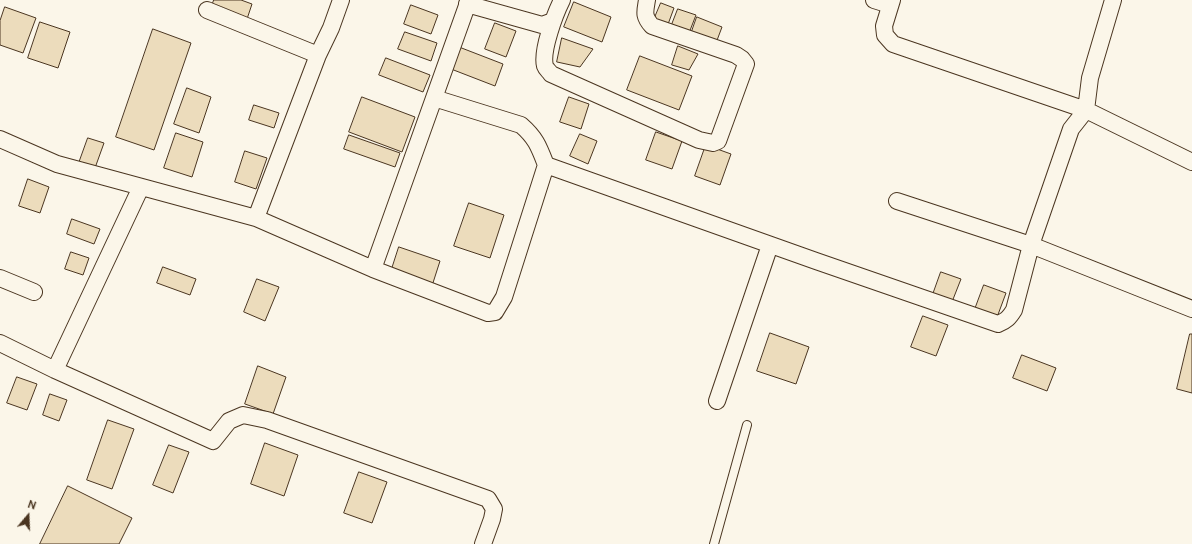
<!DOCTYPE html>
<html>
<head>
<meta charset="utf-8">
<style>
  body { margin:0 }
  #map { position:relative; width:1192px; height:544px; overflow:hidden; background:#fbf6e9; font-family:Ubuntu,sans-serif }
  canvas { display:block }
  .north { position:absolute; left:8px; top:496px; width:40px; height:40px; -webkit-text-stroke:3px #fbf6e9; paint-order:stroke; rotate:19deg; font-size:11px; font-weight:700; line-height:16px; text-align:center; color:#4a3520 }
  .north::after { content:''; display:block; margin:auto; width:14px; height:18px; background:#4a3520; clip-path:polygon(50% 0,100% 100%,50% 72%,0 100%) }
</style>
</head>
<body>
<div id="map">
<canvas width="1192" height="544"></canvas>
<div class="north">N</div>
</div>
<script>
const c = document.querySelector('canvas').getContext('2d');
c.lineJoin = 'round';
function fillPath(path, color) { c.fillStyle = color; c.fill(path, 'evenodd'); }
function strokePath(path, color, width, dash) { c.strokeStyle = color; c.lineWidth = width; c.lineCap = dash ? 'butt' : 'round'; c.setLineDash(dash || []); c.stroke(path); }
const building = new Path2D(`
  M 214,0 L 241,0 L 252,4 L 247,19 L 212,6 Z
  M 574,2 L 611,17 L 602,42 L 564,27 Z
  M 661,3 L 674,8 L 667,27 L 653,22 Z
  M 411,5 L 438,15 L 431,34 L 404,24 Z
  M 5,7 L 36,18 L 23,53 L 0,45 L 0,21 Z
  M 678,9 L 696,15 L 689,33 L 671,27 Z
  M 697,17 L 722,27 L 716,43 L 691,34 Z
  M 40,22 L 70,32 L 58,68 L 28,58 Z
  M 495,23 L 516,31 L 506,57 L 485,49 Z
  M 153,29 L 191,43 L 154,150 L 116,137 Z
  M 405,32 L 437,43 L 431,61 L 398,49 Z
  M 562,38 L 593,49 L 580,67 L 557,62 Z
  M 678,46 L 698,54 L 689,70 L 672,65 Z
  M 459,47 L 503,64 L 495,86 L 451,69 Z
  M 640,56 L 692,76 L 679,110 L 627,90 Z
  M 386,58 L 430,75 L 423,92 L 379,75 Z
  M 187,88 L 211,97 L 199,133 L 174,124 Z
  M 362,97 L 415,117 L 402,152 L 349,132 Z
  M 569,97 L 589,104 L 581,129 L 560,122 Z
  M 254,105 L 279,113 L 274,128 L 249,120 Z
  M 656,132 L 682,141 L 672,169 L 646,160 Z
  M 176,133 L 203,142 L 192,177 L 164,168 Z
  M 580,134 L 597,141 L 588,164 L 570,156 Z
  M 349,135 L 400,153 L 395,167 L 344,149 Z
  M 88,138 L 104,143 L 95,168 L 79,163 Z
  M 706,145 L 731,154 L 720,185 L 695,176 Z
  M 245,151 L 267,158 L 256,189 L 235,182 Z
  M 28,179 L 49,187 L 40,213 L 19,206 Z
  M 469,203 L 504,215 L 490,258 L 454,246 Z
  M 72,219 L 100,229 L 94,244 L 67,234 Z
  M 399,247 L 440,261 L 431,289 L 390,275 Z
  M 71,252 L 89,258 L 83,275 L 65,269 Z
  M 163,267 L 196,279 L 190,295 L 157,283 Z
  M 941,272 L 961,279 L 950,307 L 931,300 Z
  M 257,279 L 279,287 L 265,321 L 244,312 Z
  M 984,285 L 1006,293 L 996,320 L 974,312 Z
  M 923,316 L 948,325 L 936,356 L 911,347 Z
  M 770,333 L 809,347 L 796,384 L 757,371 Z
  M 1190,334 L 1192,334 L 1192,393 L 1177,389 Z
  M 1022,355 L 1056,368 L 1047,391 L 1013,378 Z
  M 258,366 L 286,377 L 273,414 L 245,404 Z
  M 17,377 L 37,384 L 27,410 L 7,403 Z
  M 50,394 L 67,400 L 59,421 L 43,415 Z
  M 108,420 L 134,429 L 112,489 L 87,480 Z
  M 265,443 L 298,455 L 284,496 L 251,484 Z
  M 169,445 L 189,452 L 173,493 L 153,485 Z
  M 359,472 L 387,482 L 372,523 L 344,513 Z
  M 68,486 L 132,518 L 119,544 L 40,544 Z`);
const lane = new Path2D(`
  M 714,544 L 747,425`);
const street = new Path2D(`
  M 562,0 C 555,14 541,51 545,66 C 546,69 549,71 551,74 L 699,140 L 713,143 L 718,141 L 746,64 L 742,59 L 736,55 L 652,26 C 643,16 645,12 647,0
  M 874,0 L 890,5
  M 892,0 L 884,26 L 885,35 L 893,44 L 1086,110 L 1192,162
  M 467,4 L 542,25 L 553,21
  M 207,10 L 318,55
  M 434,98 L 521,125 C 536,138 539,147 546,165
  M 0,139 L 57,164 L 256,218 L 373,269 L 488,313 L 495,312 L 504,297 L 546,165 L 816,261 L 998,324 C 1006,321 1009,318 1014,310 L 1031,245 L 1071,129 L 1086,110 L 1090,78 L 1113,0
  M 897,201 L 1031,245 L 1192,309
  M 256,218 L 318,55 L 331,28 L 341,0
  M 373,269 L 469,0
  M 0,278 L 34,292
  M 0,343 L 55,370 L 213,441 L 229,421 L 243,415 L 267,420 L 488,499 L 494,509 L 492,519 L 483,544
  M 55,370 L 141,187
  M 717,401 L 770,245`);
fillPath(building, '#ecdcbc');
strokePath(building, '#4a3520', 1);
strokePath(lane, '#4a3520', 10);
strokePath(street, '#4a3520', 18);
strokePath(lane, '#fbf6e9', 8);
strokePath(street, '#fbf6e9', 16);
</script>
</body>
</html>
